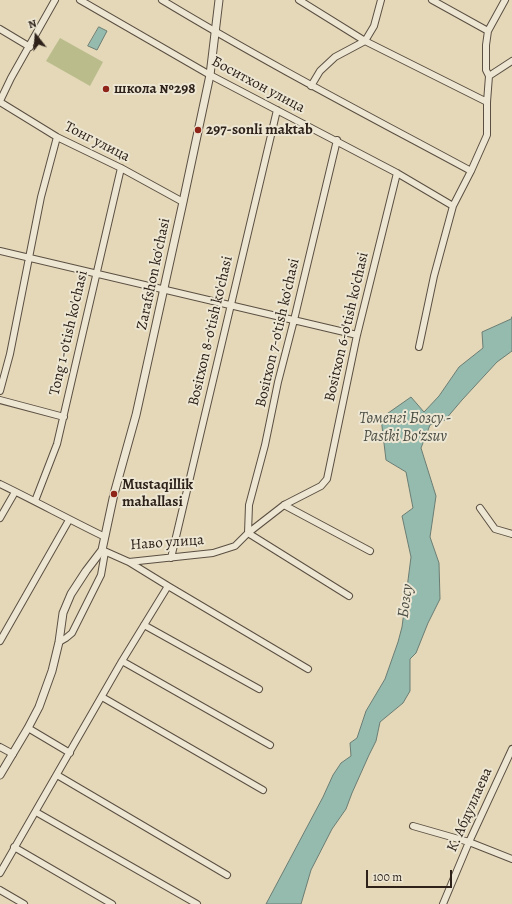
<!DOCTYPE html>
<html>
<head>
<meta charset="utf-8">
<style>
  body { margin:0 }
  #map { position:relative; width:512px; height:904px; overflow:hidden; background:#e4d8b9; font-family:Alegreya,serif }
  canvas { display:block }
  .north { position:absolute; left:16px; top:16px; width:40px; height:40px; -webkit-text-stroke:3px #ede6d2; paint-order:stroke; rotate:343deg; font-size:11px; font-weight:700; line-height:16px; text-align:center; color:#2d211a }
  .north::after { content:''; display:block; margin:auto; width:14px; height:18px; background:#2d211a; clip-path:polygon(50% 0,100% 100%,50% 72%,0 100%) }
  .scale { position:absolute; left:366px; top:870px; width:86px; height:18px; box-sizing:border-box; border:2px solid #2d211a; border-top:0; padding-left:5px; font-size:12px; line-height:14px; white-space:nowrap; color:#2d211a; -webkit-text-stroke:3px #ede6d2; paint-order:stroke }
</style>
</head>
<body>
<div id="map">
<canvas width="512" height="904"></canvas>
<div class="north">N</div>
<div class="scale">100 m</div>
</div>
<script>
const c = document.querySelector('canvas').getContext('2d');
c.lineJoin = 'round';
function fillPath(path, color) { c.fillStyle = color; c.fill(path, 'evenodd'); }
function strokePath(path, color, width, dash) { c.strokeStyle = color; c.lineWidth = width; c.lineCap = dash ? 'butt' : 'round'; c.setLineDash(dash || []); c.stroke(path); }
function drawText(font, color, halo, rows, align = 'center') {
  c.font = font + ' Alegreya,serif'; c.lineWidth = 4; c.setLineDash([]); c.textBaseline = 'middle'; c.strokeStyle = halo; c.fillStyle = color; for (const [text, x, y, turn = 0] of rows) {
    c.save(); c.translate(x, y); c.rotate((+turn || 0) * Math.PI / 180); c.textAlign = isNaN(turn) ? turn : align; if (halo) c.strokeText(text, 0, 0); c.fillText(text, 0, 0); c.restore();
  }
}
const green = new Path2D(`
  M 60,38 L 103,62 L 90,86 L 46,61 Z`);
const water = new Path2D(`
  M 99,27 L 107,31 L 97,50 L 88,46 Z
  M 512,317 L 512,351 L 497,362 L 462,400 L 445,420 L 430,425 L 421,448 L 436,496 L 430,537 L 439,563 L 440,599 L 428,623 L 416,653 L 410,659 L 410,691 L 403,703 L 380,722 L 376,741 L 369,755 L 352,793 L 346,809 L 332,829 L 311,870 L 301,904 L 266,904 L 323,797 L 333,775 L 341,763 L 351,756 L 350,743 L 357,738 L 366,711 L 385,679 L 398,642 L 402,627 L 411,557 L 402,516 L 413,508 L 406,472 L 386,460 L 381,418 L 411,397 L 424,412 L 439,396 L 459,367 L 483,348 L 482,332 L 511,319 Z`);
const minor = new Path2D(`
  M 80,0 L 210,75 L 397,173 L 453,206
  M 162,0 C 263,61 367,115 471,171
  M 299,0 L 365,41 L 487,102
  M 432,0 L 488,31
  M 0,29 L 30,47
  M 489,76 L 512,61
  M 311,86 L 320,71 L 335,57 L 365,41 L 374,26 L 381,0
  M 0,101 L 11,78 L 55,0
  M 0,102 L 57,137 L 121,168 L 183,202
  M 337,140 L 294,320 L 278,382 L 265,445 L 249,505 L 248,533 L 349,596
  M 0,251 L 357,335
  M 419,347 L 434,276 L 453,206 L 471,171 L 487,135 L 487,102 L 489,76 L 486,70 L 486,45 L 488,31 L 505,0
  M 0,391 L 10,354 L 41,197 L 57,137
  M 0,400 L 64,417
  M 0,484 C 35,501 70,520 105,537
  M 35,501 L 57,444 L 121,168
  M 284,505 L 370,551
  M 480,508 L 495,529 L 512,534
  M 0,518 L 15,492
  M 102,550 L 129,562 L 213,553 L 235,546 L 248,533 L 284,505 L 321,486 L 327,479 L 357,335 L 397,173
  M 171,558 L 277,110
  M 168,586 L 308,669
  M 144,625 L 259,689
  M 0,641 L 69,520
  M 59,642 L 66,638 L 72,633 L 101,575 L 105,552
  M 122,661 L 270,745
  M 102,697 L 263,790
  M 28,728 L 70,753
  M 0,747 L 13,754
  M 57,775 L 227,875
  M 36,812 L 197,904
  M 413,826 L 469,842 L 512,859
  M 14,847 L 112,904
  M 0,873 L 122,661 L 168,586 L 129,562
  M 0,890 L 24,904
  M 443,904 L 469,842 L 512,749`);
const tertiary = new Path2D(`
  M 0,775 L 28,728 L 39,707 L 52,671 L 59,642 L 63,613 L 71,594 L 86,571 L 102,550 L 114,494 L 136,415 L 183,202 L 210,75 L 219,0`);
const markers = [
  [106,89,4,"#8f2418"],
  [198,130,4,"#8f2418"],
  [114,494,4,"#8f2418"]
];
const streetNames = [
  ["Боситхон улица",258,85,28],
  ["Тонг улица",97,142,27],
  ["Zarafshon ko'chasi",154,274,-78],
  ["Bositxon 6-o'tish ko'chasi",347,327,-77],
  ["Bositxon 8-o'tish ko'chasi",211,331,-77],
  ["Tong 1-o'tish ko'chasi",69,333,-77],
  ["Bositxon 7-o'tish ko'chasi",278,333,-77],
  ["Наво улица",167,543,-4],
  ["К. Абдуллаева",470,810,-66]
];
const poiNames = [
  ["школа №298",114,89],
  ["297-sonli maktab",206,130],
  ["Mustaqillik",122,485],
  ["mahallasi",122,502]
];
const waterNames = [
  ["Төменгі Бозсу -",405,419],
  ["Pastki Boʻzsuv",405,437],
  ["Бозсу",406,601,-82]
];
fillPath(green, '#babd8b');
fillPath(water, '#95baae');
strokePath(water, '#6b7d73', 1);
strokePath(minor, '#5b4f42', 8);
strokePath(tertiary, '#5b4f42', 9);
strokePath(minor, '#ede6d2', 6);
strokePath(tertiary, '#ede6d2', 7);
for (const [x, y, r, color] of markers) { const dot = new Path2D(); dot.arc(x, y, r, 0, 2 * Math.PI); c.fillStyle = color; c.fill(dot); strokePath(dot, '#ede6d2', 1.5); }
drawText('15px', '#2d211a', '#ede6d2', streetNames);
drawText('bold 15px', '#2d211a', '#ede6d2', poiNames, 'left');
drawText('italic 16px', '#4c4f46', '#ede6d2', waterNames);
</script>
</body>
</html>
